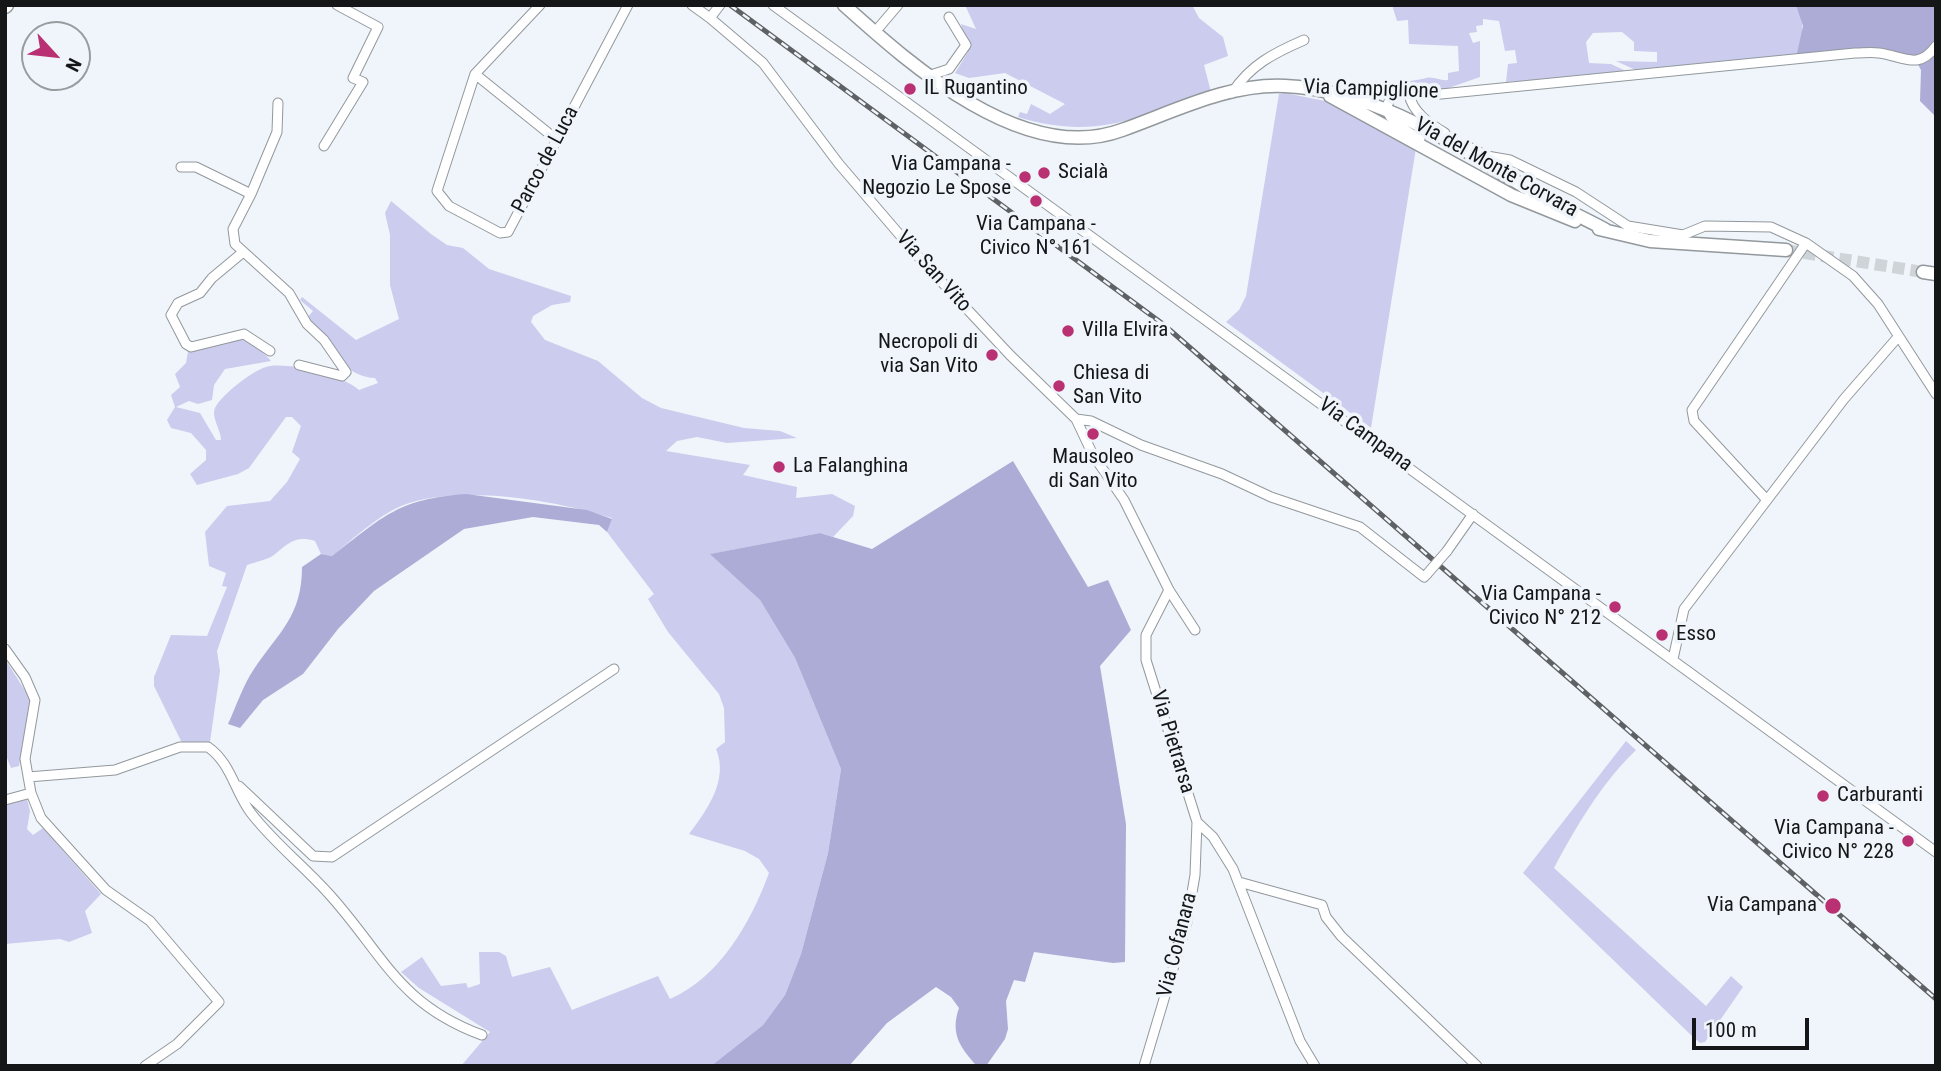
<!DOCTYPE html>
<html>
<head>
<meta charset="utf-8">
<style>
  body { margin:0 }
  #map { position:relative; width:1941px; height:1071px; overflow:hidden; background:#eff5fa; font-family:"Roboto Condensed",sans-serif }
  canvas { display:block }
  .frame { position:absolute; inset:0; border:7px solid #141617; pointer-events:none }
  .north { position:absolute; left:21px; top:21px; width:70px; height:70px; box-sizing:border-box; background:#eff5fa; border:2px solid #979c9f; border-radius:50%; rotate:117deg; font-size:19px; font-weight:700; line-height:28px; text-align:center; color:#141617 }
  .north::after { content:''; display:block; margin:auto; width:24px; height:32px; background:#b93172; clip-path:polygon(50% 0,100% 100%,50% 72%,0 100%) }
  .scale { position:absolute; left:1692px; top:1018px; width:117px; height:32px; box-sizing:border-box; border:4px solid #141617; border-top:0; padding-left:9px; font-size:21px; line-height:24px; white-space:nowrap; color:#141617; -webkit-text-stroke:5px #eff5fa; paint-order:stroke }
</style>
</head>
<body>
<div id="map">
<canvas width="1941" height="1071"></canvas>
<div class="frame"></div>
<div class="north">N</div>
<div class="scale">100 m</div>
</div>
<script>
const c = document.querySelector('canvas').getContext('2d');
c.lineJoin = 'round';
function fillPath(path, color) { c.fillStyle = color; c.fill(path, 'evenodd'); }
function strokePath(path, color, width, dash) { c.strokeStyle = color; c.lineWidth = width; c.lineCap = dash ? 'butt' : 'round'; c.setLineDash(dash || []); c.stroke(path); }
function drawText(font, color, halo, rows, align = 'center') {
  c.font = font + ' "Roboto Condensed",sans-serif'; c.lineWidth = 7; c.setLineDash([]); c.textBaseline = 'middle'; c.strokeStyle = halo; c.fillStyle = color; for (const [text, x, y, turn = 0] of rows) {
    c.save(); c.translate(x, y); c.rotate((+turn || 0) * Math.PI / 180); c.textAlign = isNaN(turn) ? turn : align; if (halo) c.strokeText(text, 0, 0); c.fillText(text, 0, 0); c.restore();
  }
}
const green = new Path2D(`
  M 965,5 L 1192,5 L 1199,18 L 1223,37 L 1228,56 L 1204,65 L 1211,92 C 1139,117 1095,141 1018,117 L 1020,112 L 1027,114 L 1031,104 L 1050,114 L 1065,104 L 1005,73 L 969,78 L 955,73 L 968,52 L 961,24 L 976,29 Z
  M 1392,5 L 1796,5 C 1806,22 1803,40 1796,58 L 1640,72 L 1616,61 L 1657,62 L 1657,52 L 1634,51 L 1634,42 L 1622,32 L 1593,33 L 1586,42 L 1589,63 L 1611,64 L 1630,73 L 1506,82 L 1508,64 L 1517,63 L 1515,50 L 1505,51 L 1499,21 L 1483,19 L 1483,25 L 1476,26 L 1477,32 L 1469,33 L 1473,43 L 1480,41 L 1480,77 L 1443,90 L 1357,87 C 1373,81 1406,84 1426,78 C 1433,76 1440,81 1448,80 L 1448,73 L 1459,71 L 1458,46 L 1409,44 L 1408,20 L 1397,21 Z
  M 1285,93 L 1330,102 L 1416,148 L 1371,428 L 1226,322 L 1239,310 L 1246,296 L 1279,94 Z
  M 391,201 L 431,234 L 447,245 L 463,248 L 489,269 L 571,296 L 570,302 L 552,305 L 533,316 L 531,322 L 545,340 L 598,361 L 642,398 L 661,408 L 744,428 L 780,431 L 797,438 L 727,443 L 697,437 L 677,441 L 666,451 L 750,465 L 743,475 L 797,487 L 796,498 L 832,494 L 855,506 L 853,516 L 833,537 L 820,533 L 711,554 L 760,600 L 795,658 L 841,769 L 828,853 L 801,954 L 785,995 L 763,1025 L 711,1066 L 461,1066 L 490,1032 L 419,988 L 401,972 L 422,957 L 441,986 L 466,983 L 468,988 L 480,984 L 479,952 L 499,952 L 506,956 L 512,977 L 550,967 L 572,1010 L 658,976 L 670,999 C 720,977 751,922 769,873 L 759,859 L 745,851 L 689,834 C 707,810 729,780 716,749 L 725,742 L 724,708 L 719,694 L 668,632 L 648,599 L 654,594 L 607,532 L 612,518 C 555,500 457,483 401,506 C 376,517 353,539 332,556 L 321,554 L 315,541 C 295,535 288,544 274,555 C 267,560 255,562 247,565 L 217,651 L 220,671 L 210,742 L 182,743 L 154,686 L 154,677 L 171,635 L 207,636 L 227,587 L 222,586 L 226,573 L 209,566 L 205,532 L 227,506 L 270,501 L 287,482 L 300,459 L 292,452 L 301,426 L 292,417 L 286,417 L 249,468 L 238,474 L 197,485 L 190,474 L 206,460 L 206,450 L 191,433 L 171,428 L 167,420 L 175,407 L 171,395 L 180,387 L 175,374 L 186,363 L 188,351 C 229,340 240,325 271,361 L 225,369 L 214,385 L 212,400 L 198,404 L 189,401 L 176,407 L 200,413 L 216,440 L 221,440 C 221,430 211,417 215,408 C 221,395 255,368 270,366 C 293,363 342,375 359,390 L 378,383 L 375,378 C 344,377 328,346 310,325 L 307,318 L 313,311 L 300,300 L 302,297 L 356,340 L 399,319 L 390,285 L 390,235 L 385,213 Z
  M 5,659 L 31,700 L 19,766 L 11,768 L 5,753 Z
  M 1626,741 L 1636,750 C 1601,784 1577,825 1554,868 L 1706,1006 L 1731,976 L 1743,987 L 1705,1042 L 1700,1043 L 1692,1036 L 1523,873 Z
  M 27,799 L 30,811 L 27,829 L 33,835 L 43,828 L 101,894 L 85,911 L 92,933 L 69,942 L 60,939 L 5,944 L 5,803 Z`);
const forest = new Path2D(`
  M 1796,5 L 1936,5 L 1936,117 L 1920,101 L 1921,70 L 1914,57 L 1876,50 L 1796,58 L 1803,26 Z
  M 1013,461 L 1088,587 L 1108,580 L 1131,630 L 1100,666 L 1126,824 L 1125,962 L 1113,963 L 1034,952 L 1025,982 L 1014,980 L 1006,1001 L 1008,1029 L 1005,1039 L 986,1066 L 977,1066 C 960,1048 950,1033 959,1008 L 951,997 L 936,987 L 887,1023 L 849,1066 L 711,1066 L 763,1025 L 785,995 L 801,954 L 828,853 L 841,769 L 795,658 L 760,600 L 710,554 L 820,533 L 872,549 Z
  M 466,494 L 587,510 L 612,519 L 607,532 L 599,525 L 533,517 L 464,529 L 374,591 L 338,629 L 303,674 L 263,700 L 240,728 L 228,724 C 236,707 243,685 254,669 C 279,632 302,616 302,567 L 321,554 L 332,556 C 384,516 398,499 466,494 Z`);
const majorTunnel = new Path2D(`
  M 1786,250 L 1923,272`);
const minor = new Path2D(`
  M 540,5 L 475,74 L 437,191 L 449,206 L 500,233 L 508,232 L 628,5
  M 692,5 L 710,18 L 720,5
  M 773,5 L 1936,852
  M 710,18 L 763,63 L 839,164 L 923,262 L 1010,355 L 1076,419 L 1091,421 L 1141,445 L 1222,474 L 1271,497 L 1360,527 L 1424,577 L 1427,574
  M 875,32 L 898,5
  M 475,74 L 557,140
  M 931,75 L 949,69 L 966,45 L 949,17
  M 1339,91 L 1441,94 L 1855,53 C 1863,53 1871,52 1879,53 C 1903,56 1918,71 1936,46
  M 1232,93 C 1250,65 1274,53 1304,40
  M 1393,93 L 1386,108 C 1391,124 1406,130 1420,139
  M 1409,94 C 1412,112 1430,124 1445,133
  M 324,146 L 363,82 L 353,78 L 378,27 L 337,5
  M 1469,147 L 1487,156 L 1510,160 L 1576,192 L 1628,226 L 1683,235 L 1705,226 L 1771,227 L 1806,243 L 1853,276 L 1878,304 L 1936,394
  M 181,167 L 196,167 L 251,194 L 277,132 L 278,103
  M 251,194 L 233,229 L 235,244 L 289,293 L 307,324 L 324,340 L 346,372 L 342,376 L 299,365
  M 242,253 L 212,278 L 200,293 L 178,303 L 171,315 L 186,344 L 191,347 L 244,334 L 270,351
  M 1076,419 L 1093,455 L 1124,500 L 1169,590 L 1146,635 L 1146,660 L 1197,822 L 1213,837 L 1233,869 L 1300,1041 L 1315,1066
  M 1766,499 L 1694,421 L 1692,410 L 1806,243
  M 1447,551 L 1473,514
  M 1169,590 L 1195,630
  M 5,649 L 25,677 L 35,700 L 25,759 L 31,793 L 41,818 L 106,890 L 150,921 L 219,1002 L 177,1044 L 145,1066
  M 1673,659 L 1684,609 L 1844,399 L 1898,337
  M 28,777 L 115,770 L 180,747 L 208,747 C 231,763 235,792 251,813 C 274,843 304,866 329,894 C 384,955 398,1004 482,1035
  M 239,786 L 313,856 L 332,857 L 614,669
  M 5,800 L 31,793
  M 1239,882 L 1322,905 L 1326,917 L 1341,936 L 1477,1066
  M 1144,1066 L 1187,922 L 1195,875 L 1197,822`);
const major = new Path2D(`
  M 844,5 C 912,66 1024,166 1122,130 C 1173,112 1229,83 1285,86 C 1382,91 1459,148 1540,196 C 1561,208 1584,218 1606,230
  M 1330,96 L 1511,195 L 1575,221
  M 1599,229 L 1650,241 L 1786,250
  M 1923,272 L 1936,274`);
const highway = new Path2D(`
  M 5,6 L 6,5`);
const rail = new Path2D(`
  M 730,5 L 1163,324 L 1936,999`);
const minorBridge = new Path2D(`
  M 1427,574 L 1447,551`);
const markers = [
  [910,89,7,"#b93172"],
  [1044,173,7,"#b93172"],
  [1025,177,7,"#b93172"],
  [1036,201,7,"#b93172"],
  [1068,331,7,"#b93172"],
  [992,355,7,"#b93172"],
  [1059,386,7,"#b93172"],
  [1093,434,7,"#b93172"],
  [779,467,7,"#b93172"],
  [1615,607,7,"#b93172"],
  [1662,635,7,"#b93172"],
  [1823,796,7,"#b93172"],
  [1908,841,7,"#b93172"],
  [1833,906,9,"#b93172"]
];
const poiNames = [
  ["IL Rugantino",924,89],
  ["Via Campana -",1011,165,"right"],
  ["Negozio Le Spose",1011,189,"right"],
  ["Scialà",1058,173],
  ["Via Campana -",1036,225,"center"],
  ["Civico N° 161",1036,249,"center"],
  ["Villa Elvira",1082,331],
  ["Necropoli di",978,343,"right"],
  ["via San Vito",978,367,"right"],
  ["Chiesa di",1073,374],
  ["San Vito",1073,398],
  ["Mausoleo",1093,458,"center"],
  ["di San Vito",1093,482,"center"],
  ["La Falanghina",793,467],
  ["Via Campana -",1601,595,"right"],
  ["Civico N° 212",1601,619,"right"],
  ["Esso",1676,635],
  ["Carburanti",1837,796],
  ["Via Campana -",1894,829,"right"],
  ["Civico N° 228",1894,853,"right"],
  ["Via Campana",1817,906,"right"]
];
const streetNames = [
  ["Via Campiglione",1371,90,2],
  ["Parco de Luca",546,160,-62],
  ["Via del Monte Corvara",1496,168,29],
  ["Via San Vito",933,272,48],
  ["Via Campana",1365,435,36],
  ["Via Pietrarsa",1172,742,73],
  ["Via Cofanara",1178,945,-76]
];
fillPath(green, '#cce');
fillPath(forest, '#adacd6');
strokePath(majorTunnel, '#ced4d8', 12, [12, 6]);
strokePath(minor, '#92989c', 11);
strokePath(major, '#92989c', 15);
strokePath(highway, '#92989c', 17);
strokePath(minor, '#fff', 9);
strokePath(major, '#fff', 12);
strokePath(highway, '#fff', 14);
strokePath(rail, '#5e6264', 5);
strokePath(rail, '#eff5fa', 2.5, [8]);
strokePath(minorBridge, '#92989c', 11, []);
strokePath(minorBridge, '#fff', 9);
for (const [x, y, r, color] of markers) { const dot = new Path2D(); dot.arc(x, y, r, 0, 2 * Math.PI); c.fillStyle = color; c.fill(dot); strokePath(dot, '#eff5fa', 2.5); }
drawText('21px', '#141617', '#eff5fa', poiNames, 'left');
drawText('21px', '#141617', '#eff5fa', streetNames);
</script>
</body>
</html>
